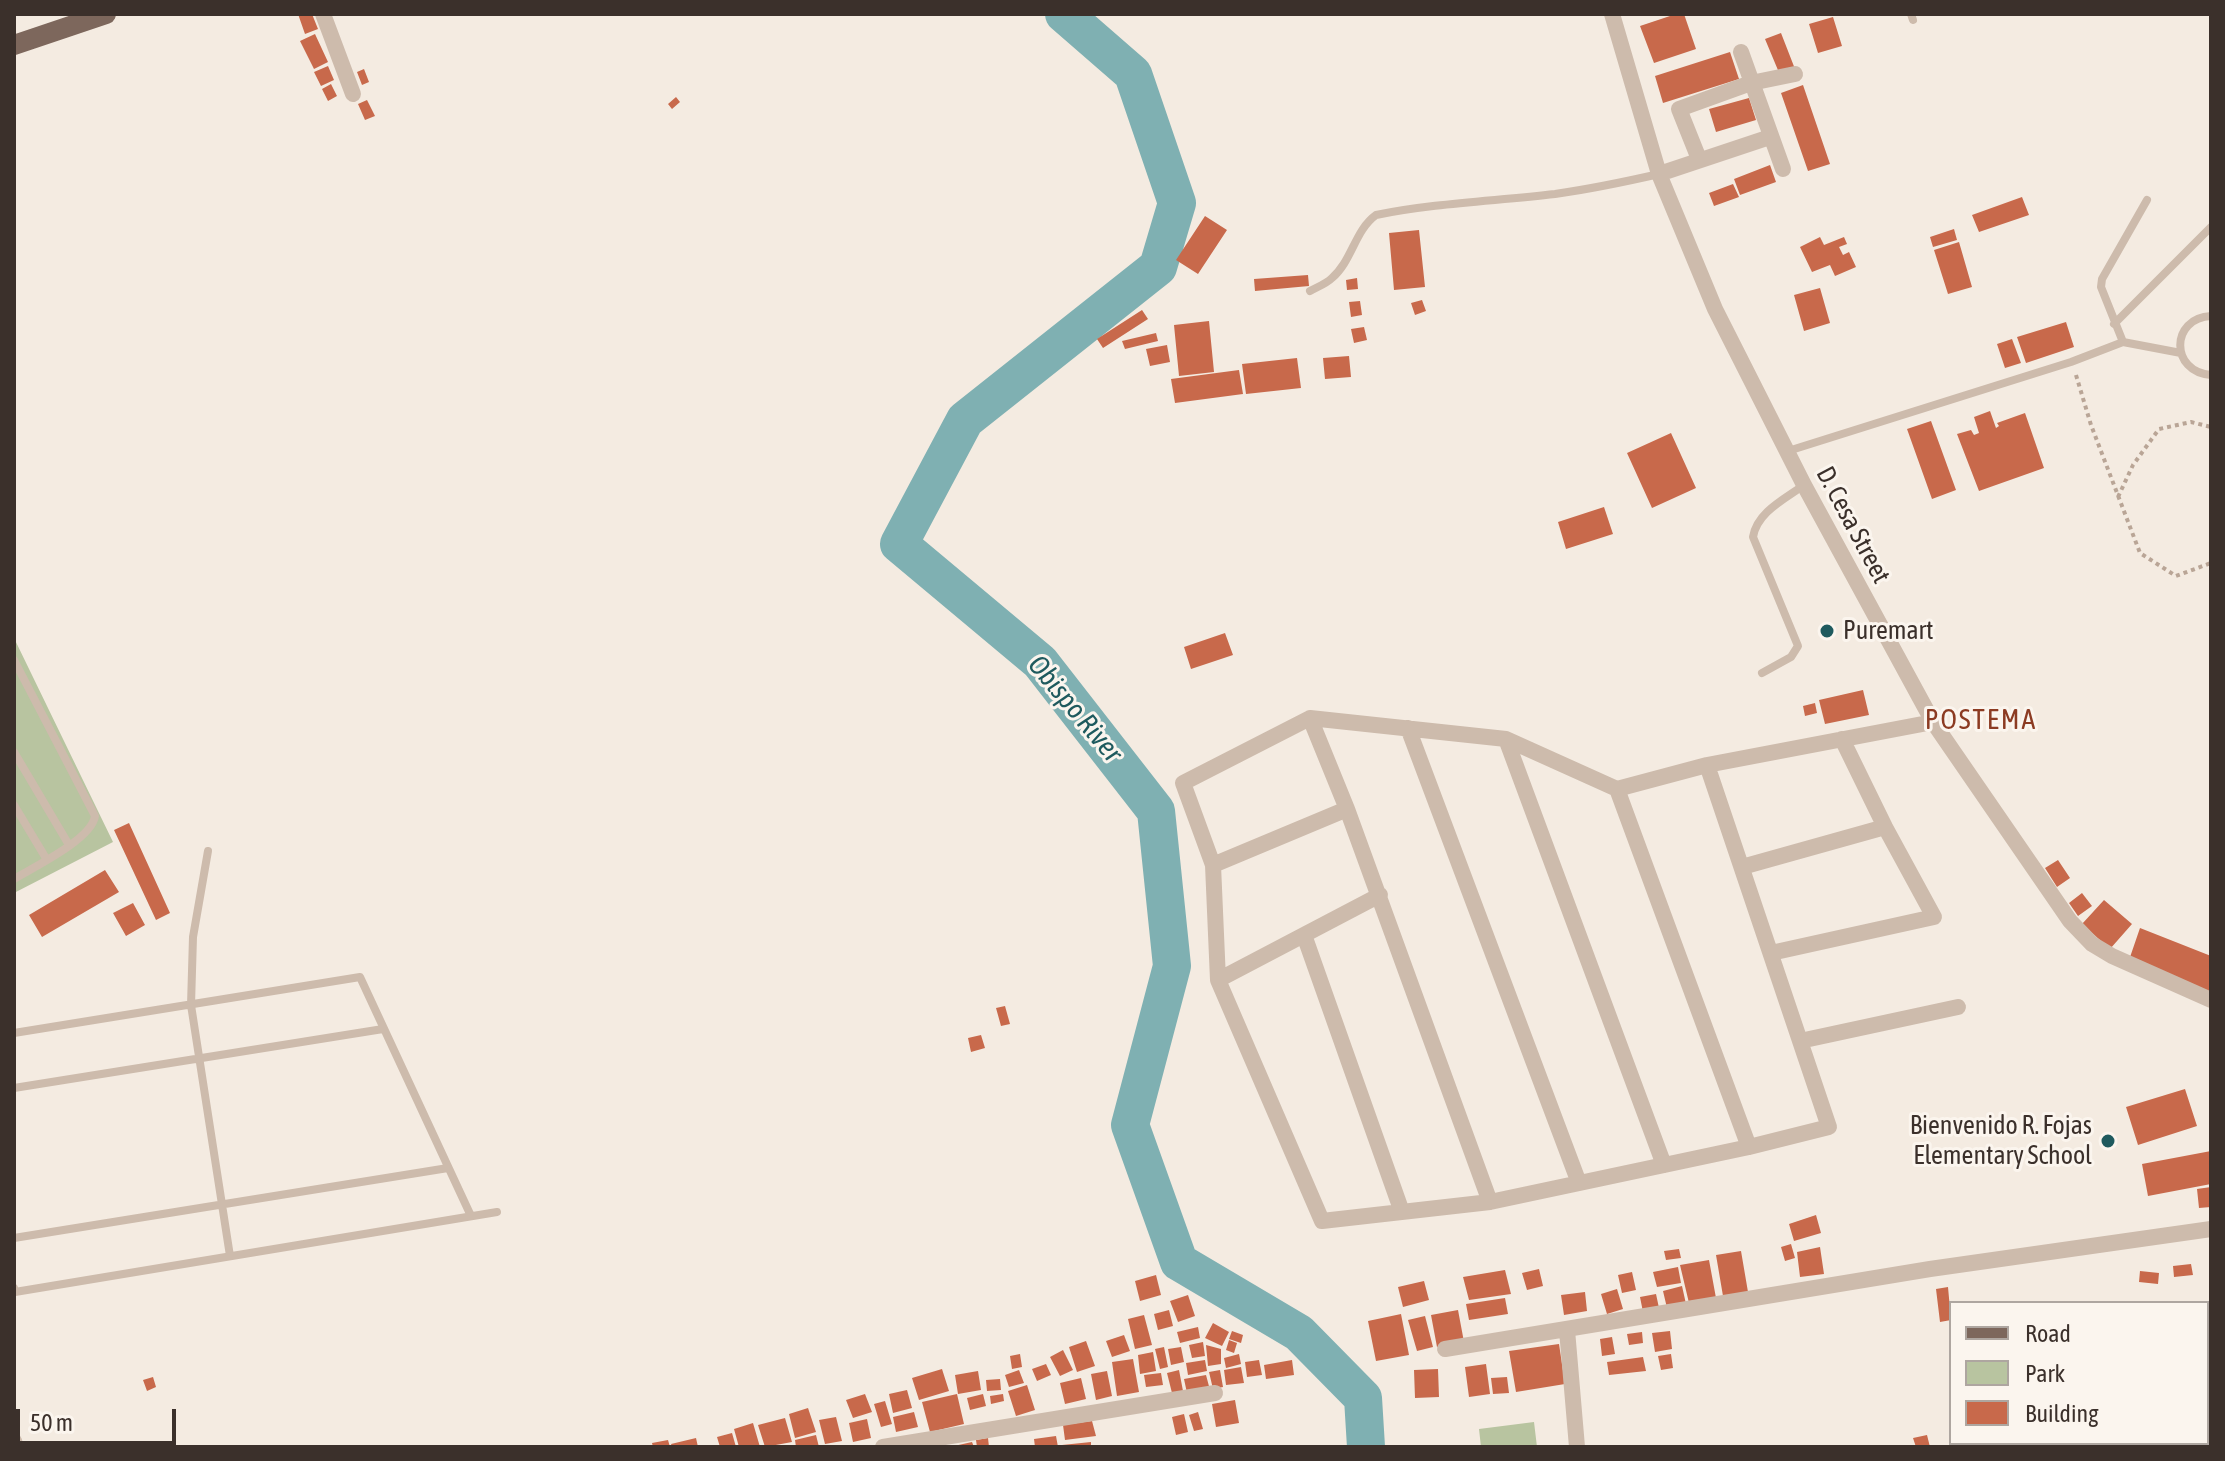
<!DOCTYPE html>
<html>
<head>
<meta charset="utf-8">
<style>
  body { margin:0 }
  #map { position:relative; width:2225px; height:1461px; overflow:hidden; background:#f4ebe1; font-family:"Asap Condensed",sans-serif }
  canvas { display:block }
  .frame { position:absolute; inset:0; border:16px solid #3b302b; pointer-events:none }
  .legend { position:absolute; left:1949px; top:1301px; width:260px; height:144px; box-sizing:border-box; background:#fbf5ee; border:2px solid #aea6a0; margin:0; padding:10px 14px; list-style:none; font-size:24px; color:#3b302b }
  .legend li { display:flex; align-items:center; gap:16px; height:40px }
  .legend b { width:40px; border:2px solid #aea6a0 }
  .scale { position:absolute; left:16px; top:1409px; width:160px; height:36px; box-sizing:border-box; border:4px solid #3b302b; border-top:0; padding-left:10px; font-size:24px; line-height:28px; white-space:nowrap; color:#3b302b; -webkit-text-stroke:6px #fbf5ee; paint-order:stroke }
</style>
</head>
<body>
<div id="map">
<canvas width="2225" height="1461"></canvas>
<div class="frame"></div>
<ul class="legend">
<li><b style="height:10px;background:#7d675c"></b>Road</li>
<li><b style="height:22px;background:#b8c4a0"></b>Park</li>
<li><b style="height:22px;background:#c8694b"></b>Building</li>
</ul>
<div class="scale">50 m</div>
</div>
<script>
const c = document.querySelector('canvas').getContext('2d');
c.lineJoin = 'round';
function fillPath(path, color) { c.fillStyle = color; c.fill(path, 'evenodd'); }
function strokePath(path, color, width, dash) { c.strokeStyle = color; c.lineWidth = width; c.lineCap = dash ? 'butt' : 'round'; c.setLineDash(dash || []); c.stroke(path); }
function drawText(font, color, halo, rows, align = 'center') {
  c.font = font + ' "Asap Condensed",sans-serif'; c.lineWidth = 6; c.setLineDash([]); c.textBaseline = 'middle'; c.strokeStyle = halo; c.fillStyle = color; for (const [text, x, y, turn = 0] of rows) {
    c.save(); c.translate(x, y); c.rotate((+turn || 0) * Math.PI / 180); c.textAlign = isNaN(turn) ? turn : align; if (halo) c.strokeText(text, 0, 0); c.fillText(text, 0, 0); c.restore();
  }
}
const green = new Path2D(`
  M 14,638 L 113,842 L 14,893 Z
  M 1534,1422 L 1537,1447 L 1481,1447 L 1479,1429 Z`);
const river = new Path2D(`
  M 1064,14 L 1133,74 L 1177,203 L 1158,267 L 965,420 L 899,544 L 1040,662 L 1156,811 L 1172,966 L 1130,1125 L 1179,1262 L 1299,1333 L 1363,1398 L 1366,1447`);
const building = new Path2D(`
  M 298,14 L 312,14 L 318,29 L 305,34 Z
  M 1676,14 L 1684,14 L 1696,49 L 1654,63 L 1640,26 Z
  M 1833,17 L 1842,46 L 1818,53 L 1809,24 Z
  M 1781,33 L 1795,69 L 1780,75 L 1765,39 Z
  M 315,34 L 328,62 L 314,69 L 300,41 Z
  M 1730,52 L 1739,79 L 1663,103 L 1655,76 Z
  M 328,66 L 334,80 L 321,86 L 314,72 Z
  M 364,69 L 369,82 L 362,85 L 357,72 Z
  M 331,84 L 337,96 L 328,101 L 322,89 Z
  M 1803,85 L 1830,164 L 1808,171 L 1781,93 Z
  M 676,97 L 680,102 L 672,109 L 668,104 Z
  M 1749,98 L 1756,120 L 1716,132 L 1709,109 Z
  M 367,100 L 375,116 L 365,120 L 358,104 Z
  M 1770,165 L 1776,182 L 1740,195 L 1734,179 Z
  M 1733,184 L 1739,197 L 1714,206 L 1709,193 Z
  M 2022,197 L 2029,215 L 1979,232 L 1972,215 Z
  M 1205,216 L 1227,230 L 1198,274 L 1176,260 Z
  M 1954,229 L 1957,240 L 1933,247 L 1930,237 Z
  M 1419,230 L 1425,287 L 1394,290 L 1389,233 Z
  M 1820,237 L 1824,245 L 1844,237 L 1847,244 L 1839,247 L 1843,255 L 1849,252 L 1856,267 L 1835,276 L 1830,265 L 1812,272 L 1800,247 Z
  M 1959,242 L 1972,287 L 1948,294 L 1934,250 Z
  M 1308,275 L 1309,286 L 1255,291 L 1254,279 Z
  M 1357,278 L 1358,289 L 1347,290 L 1346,280 Z
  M 1820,288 L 1830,323 L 1804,331 L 1794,295 Z
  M 1422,300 L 1426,311 L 1415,315 L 1411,303 Z
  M 1360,301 L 1362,315 L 1351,317 L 1349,302 Z
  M 1142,310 L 1148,319 L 1103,348 L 1097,339 Z
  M 1209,321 L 1214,372 L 1179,376 L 1174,325 Z
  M 2066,322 L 2074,347 L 2026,363 L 2017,337 Z
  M 1364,327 L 1367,340 L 1354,343 L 1351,329 Z
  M 1156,333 L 1158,341 L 1125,349 L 1122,341 Z
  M 2012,339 L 2021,363 L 2005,368 L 1997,344 Z
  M 1167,345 L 1170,362 L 1150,366 L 1146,349 Z
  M 1349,356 L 1351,377 L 1325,379 L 1323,358 Z
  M 1297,358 L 1301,388 L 1246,394 L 1242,364 Z
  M 1239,370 L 1243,394 L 1175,403 L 1171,379 Z
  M 1990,411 L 1996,428 L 1999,426 L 1997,423 L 2025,413 L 2044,468 L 1979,491 L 1957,434 L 1971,430 L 1974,435 L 1979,433 L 1974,417 Z
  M 1931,421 L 1956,490 L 1932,499 L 1907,429 Z
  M 1671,433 L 1696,488 L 1652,508 L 1627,453 Z
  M 1604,507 L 1613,534 L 1566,549 L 1558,522 Z
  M 1225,633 L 1233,655 L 1191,669 L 1184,647 Z
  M 1863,690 L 1869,715 L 1825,724 L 1819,700 Z
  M 1815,703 L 1817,713 L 1805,716 L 1803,706 Z
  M 129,823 L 170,913 L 156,920 L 114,830 Z
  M 2058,860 L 2070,878 L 2057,887 L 2045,868 Z
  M 105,870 L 119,892 L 42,937 L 29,915 Z
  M 2082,893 L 2092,906 L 2078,916 L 2069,903 Z
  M 2104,900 L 2132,924 L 2110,949 L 2082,924 Z
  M 133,903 L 145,925 L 126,936 L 113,913 Z
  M 2140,928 L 2211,956 L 2211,992 L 2128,963 Z
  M 1005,1006 L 1010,1024 L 1001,1026 L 996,1008 Z
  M 981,1035 L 985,1048 L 971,1052 L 968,1038 Z
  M 2185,1089 L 2197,1126 L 2138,1145 L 2126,1107 Z
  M 2211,1151 L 2211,1184 L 2148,1196 L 2142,1164 Z
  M 2211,1187 L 2211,1207 L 2199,1208 L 2197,1189 Z
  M 1816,1215 L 1821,1233 L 1794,1241 L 1789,1224 Z
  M 1791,1244 L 1795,1258 L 1785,1261 L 1781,1247 Z
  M 1820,1247 L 1824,1274 L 1800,1277 L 1797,1252 Z
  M 1679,1249 L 1681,1258 L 1666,1260 L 1664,1251 Z
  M 1741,1251 L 1748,1292 L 1723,1296 L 1716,1255 Z
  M 1709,1260 L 1716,1298 L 1689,1303 L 1680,1265 Z
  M 2191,1264 L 2193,1275 L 2174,1277 L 2173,1266 Z
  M 1678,1267 L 1681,1283 L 1657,1287 L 1653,1272 Z
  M 1539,1269 L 1543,1286 L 1527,1290 L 1522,1273 Z
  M 1505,1270 L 1511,1294 L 1469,1300 L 1463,1277 Z
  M 2140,1271 L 2159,1273 L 2158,1284 L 2139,1282 Z
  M 1632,1272 L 1636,1290 L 1622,1293 L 1618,1275 Z
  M 1156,1275 L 1161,1295 L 1140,1301 L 1135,1281 Z
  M 1424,1281 L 1429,1300 L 1403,1307 L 1398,1287 Z
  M 1682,1286 L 1686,1304 L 1667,1308 L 1663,1291 Z
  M 1948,1287 L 1951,1320 L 1940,1322 L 1936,1289 Z
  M 1617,1289 L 1623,1309 L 1607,1314 L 1601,1294 Z
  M 1585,1292 L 1587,1311 L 1564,1315 L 1561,1295 Z
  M 1656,1294 L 1659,1308 L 1643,1312 L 1640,1297 Z
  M 1188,1295 L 1195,1316 L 1178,1322 L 1170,1301 Z
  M 1505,1298 L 1508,1314 L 1469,1320 L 1466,1304 Z
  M 1169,1310 L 1173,1326 L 1158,1330 L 1154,1314 Z
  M 1458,1310 L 1464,1342 L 1437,1347 L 1431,1315 Z
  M 1401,1314 L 1409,1355 L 1376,1361 L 1368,1321 Z
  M 1144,1315 L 1152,1345 L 1135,1349 L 1128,1319 Z
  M 1425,1316 L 1433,1347 L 1417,1351 L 1408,1320 Z
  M 1213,1323 L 1229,1332 L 1222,1346 L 1205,1338 Z
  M 1198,1327 L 1200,1338 L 1180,1343 L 1177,1332 Z
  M 1232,1331 L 1243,1335 L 1241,1343 L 1229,1339 Z
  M 1670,1331 L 1672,1349 L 1655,1352 L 1652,1333 Z
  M 1642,1332 L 1643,1343 L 1629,1345 L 1627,1334 Z
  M 1124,1335 L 1130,1351 L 1112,1357 L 1106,1341 Z
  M 1612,1337 L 1615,1354 L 1602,1356 L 1600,1339 Z
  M 1229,1340 L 1237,1343 L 1234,1353 L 1226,1350 Z
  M 1086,1341 L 1095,1366 L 1077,1372 L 1069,1347 Z
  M 1203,1342 L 1205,1356 L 1192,1358 L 1189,1345 Z
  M 1559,1344 L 1565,1384 L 1516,1392 L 1509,1351 Z
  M 1206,1345 L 1221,1349 L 1221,1364 L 1208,1366 Z
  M 1164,1347 L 1168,1367 L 1160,1369 L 1155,1349 Z
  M 1181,1347 L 1184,1362 L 1171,1365 L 1168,1349 Z
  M 1063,1350 L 1073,1370 L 1060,1376 L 1050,1357 Z
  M 1153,1352 L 1156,1371 L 1140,1374 L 1138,1355 Z
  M 1020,1354 L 1022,1367 L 1012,1369 L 1010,1356 Z
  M 1239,1354 L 1241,1364 L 1226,1368 L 1224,1358 Z
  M 1671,1354 L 1673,1368 L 1661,1370 L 1658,1356 Z
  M 1643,1357 L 1646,1371 L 1609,1375 L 1607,1362 Z
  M 1133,1359 L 1139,1392 L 1117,1396 L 1112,1362 Z
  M 1205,1360 L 1207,1371 L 1188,1375 L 1186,1363 Z
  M 1259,1360 L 1262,1375 L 1247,1377 L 1245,1362 Z
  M 1292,1360 L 1294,1375 L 1266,1379 L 1264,1365 Z
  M 1046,1364 L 1051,1375 L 1037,1381 L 1032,1369 Z
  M 1486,1364 L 1490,1394 L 1469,1397 L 1465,1367 Z
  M 1241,1367 L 1244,1383 L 1226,1385 L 1224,1370 Z
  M 942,1369 L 949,1391 L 919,1400 L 912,1378 Z
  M 1438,1369 L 1439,1397 L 1415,1398 L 1414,1370 Z
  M 1019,1370 L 1024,1383 L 1009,1387 L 1005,1375 Z
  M 1179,1370 L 1183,1391 L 1172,1393 L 1167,1373 Z
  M 1220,1370 L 1223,1387 L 1213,1389 L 1209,1372 Z
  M 978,1371 L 981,1390 L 958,1394 L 955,1375 Z
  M 1107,1371 L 1112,1396 L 1096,1400 L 1091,1374 Z
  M 1161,1373 L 1163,1385 L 1146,1387 L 1144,1375 Z
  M 1206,1375 L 1210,1390 L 1187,1393 L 1184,1379 Z
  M 153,1377 L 156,1387 L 147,1391 L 143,1380 Z
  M 1507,1377 L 1509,1393 L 1493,1394 L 1491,1378 Z
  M 1081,1378 L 1086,1399 L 1065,1404 L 1060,1383 Z
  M 1000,1379 L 1001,1390 L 987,1391 L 986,1380 Z
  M 1027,1385 L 1035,1410 L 1016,1416 L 1008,1391 Z
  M 907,1390 L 912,1408 L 893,1413 L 889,1394 Z
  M 865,1394 L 872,1412 L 853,1418 L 846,1400 Z
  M 957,1394 L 964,1424 L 930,1432 L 922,1402 Z
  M 983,1394 L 986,1406 L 970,1410 L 967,1398 Z
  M 1003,1394 L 1004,1401 L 991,1404 L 990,1396 Z
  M 1235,1400 L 1239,1423 L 1216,1427 L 1212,1404 Z
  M 885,1401 L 892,1424 L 881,1427 L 874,1404 Z
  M 808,1408 L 816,1432 L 795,1438 L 789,1414 Z
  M 914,1412 L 918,1427 L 896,1432 L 893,1417 Z
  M 1198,1412 L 1203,1429 L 1194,1431 L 1189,1415 Z
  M 1184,1414 L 1188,1432 L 1176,1435 L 1172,1417 Z
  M 836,1417 L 842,1441 L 825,1444 L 819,1420 Z
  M 785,1418 L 792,1442 L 765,1447 L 758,1425 Z
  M 867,1419 L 871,1438 L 853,1442 L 849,1423 Z
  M 1092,1421 L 1096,1436 L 1065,1440 L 1063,1425 Z
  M 753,1423 L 760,1447 L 739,1447 L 734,1429 Z
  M 732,1433 L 736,1447 L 720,1447 L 717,1437 Z
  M 816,1435 L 819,1447 L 796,1447 L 795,1440 Z
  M 1927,1435 L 1930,1447 L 1916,1447 L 1913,1438 Z
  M 1056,1436 L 1058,1447 L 1035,1447 L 1034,1439 Z
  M 696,1438 L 698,1447 L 672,1447 L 671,1444 Z
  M 988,1438 L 989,1447 L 977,1447 L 976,1440 Z
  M 668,1440 L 670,1447 L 653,1447 L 652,1443 Z
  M 972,1442 L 974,1447 L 954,1447 L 954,1446 Z
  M 1091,1442 L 1091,1447 L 1063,1447 L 1062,1445 Z`);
const path = new Path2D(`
  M 2076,375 L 2091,425 L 2140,553 L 2176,576 L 2211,563
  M 2118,497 L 2133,465 L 2159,429 L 2191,422 L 2211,427`);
const lane = new Path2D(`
  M 1911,14 L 1913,20
  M 1310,291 C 1317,287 1326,284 1332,278 C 1352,261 1355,230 1376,215 C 1435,203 1496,201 1555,194 C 1590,189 1624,182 1659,174
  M 2211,316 C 2170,318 2170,372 2211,375
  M 2114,324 L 2211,227
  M 2123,342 L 2101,287 L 2102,279 L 2147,200
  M 1788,451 L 2071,362 L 2123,342 L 2181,353
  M 14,660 L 95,816 C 92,839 34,867 14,879
  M 1762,673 L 1791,657 L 1798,646 L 1753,537 C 1757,512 1785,499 1804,485
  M 14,752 L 69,845
  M 14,805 L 47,860
  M 208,851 L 193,937 L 191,1005 L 230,1256
  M 14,1033 L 360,977 L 471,1216
  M 14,1088 L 383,1029
  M 14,1238 L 448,1168
  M 14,1288 L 15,1292 L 497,1212`);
const street = new Path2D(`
  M 323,14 L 353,94
  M 1612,14 L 1659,174 L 1715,309 L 1804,485 L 1933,722 L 2070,921 L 2092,944 L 2112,956 L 2211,1000
  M 1741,52 L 1783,169
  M 1699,159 L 1679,109 L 1751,83 L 1795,74
  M 1659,174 L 1770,137
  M 1408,728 L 1579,1183
  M 1506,739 L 1664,1165
  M 1617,789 L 1749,1147
  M 1347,809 L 1490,1202
  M 1213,865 L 1347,809 L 1310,718
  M 1742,867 L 1885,827
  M 1380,895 L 1218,980 L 1213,865 L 1183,783 L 1310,718 L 1506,739 L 1617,789 L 1707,765 L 1933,722
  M 1304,935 L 1402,1212
  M 1771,953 L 1934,917 L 1885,827 L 1842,739
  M 1218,980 L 1322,1221 L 1490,1202 L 1749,1147 L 1829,1127 L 1707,765
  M 1800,1041 L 1958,1007
  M 1567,1330 L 1577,1447
  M 1445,1349 L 1930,1269 L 2211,1229
  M 2207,1435 L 2211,1434
  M 14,1441 L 16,1447
  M 883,1447 L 1215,1393
  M 2143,1447 L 2165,1443`);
const primary = new Path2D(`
  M 14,45 L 106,14`);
const markers = [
  [1827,631,8,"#1f5a5e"],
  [2108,1141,8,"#1f5a5e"]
];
const streetNames = [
  ["D. Cesa Street",1853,525,62]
];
const poiNames = [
  ["Puremart",1843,631],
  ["Bienvenido R. Fojas",2092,1126,"right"],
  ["Elementary School",2092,1156,"right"]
];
const waterNames = [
  ["Obispo River",1075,709,50]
];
const neighbourhoodNames = [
  ["POSTEMA",1981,720]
];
fillPath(green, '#b8c4a0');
strokePath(river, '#7fb0b2', 38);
fillPath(building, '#c8694b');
strokePath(path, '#b9a596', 4, [4, 4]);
strokePath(lane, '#cdbbac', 8);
strokePath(street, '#cdbbac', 16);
strokePath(primary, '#7d675c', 20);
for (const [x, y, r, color] of markers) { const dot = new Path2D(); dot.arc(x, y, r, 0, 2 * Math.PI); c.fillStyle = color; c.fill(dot); strokePath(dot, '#fbf5ee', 3); }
drawText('26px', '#3b302b', '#fbf5ee', streetNames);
drawText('26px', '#3b302b', '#fbf5ee', poiNames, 'left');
drawText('italic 28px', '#1f5a5e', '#fbf5ee', waterNames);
c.letterSpacing = '2px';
drawText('28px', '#8c3b22', '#fbf5ee', neighbourhoodNames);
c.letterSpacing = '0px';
</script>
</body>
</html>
